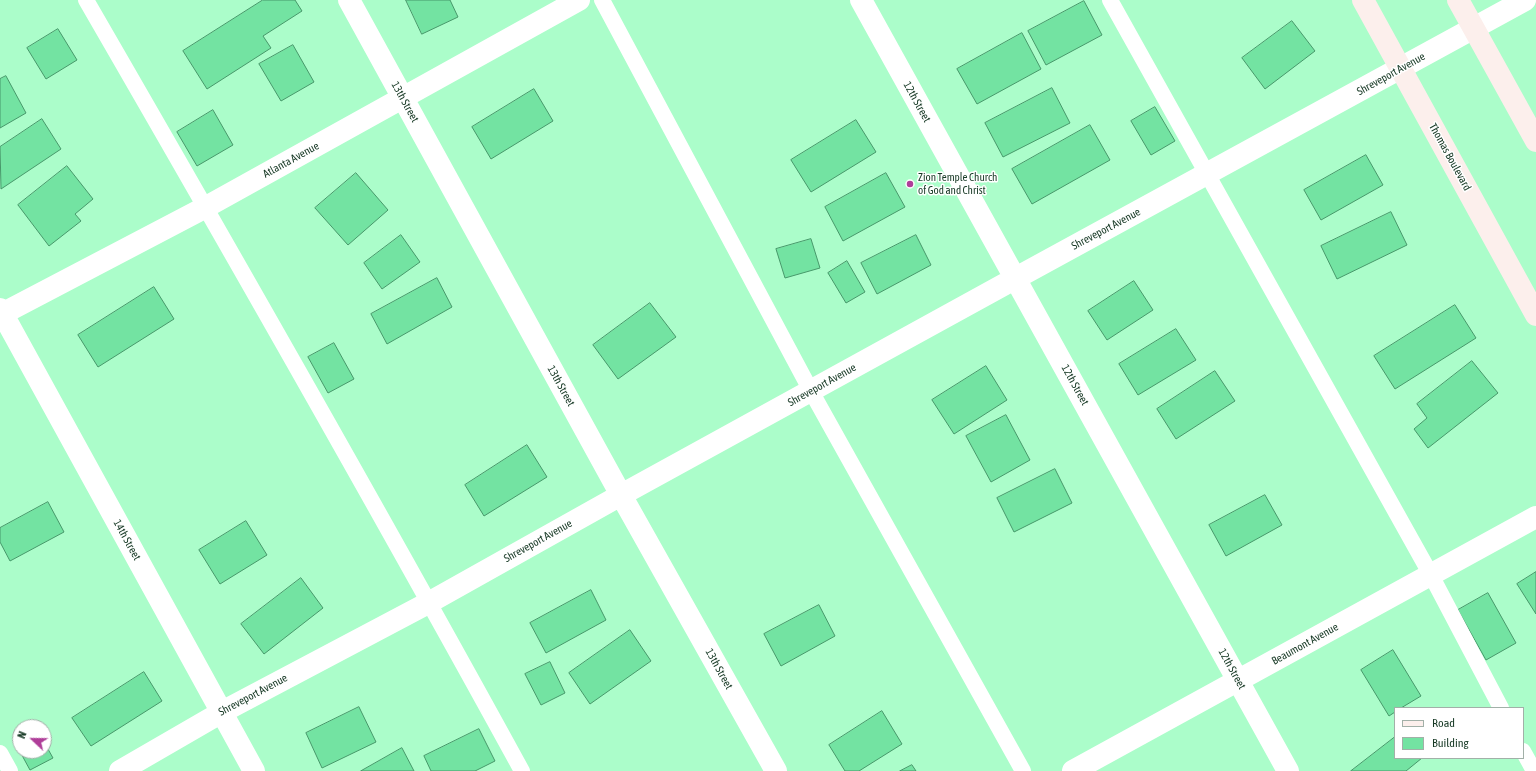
<!DOCTYPE html>
<html>
<head>
<meta charset="utf-8">
<style>
  body { margin:0 }
  #map { position:relative; width:1536px; height:771px; overflow:hidden; background:#abfdca; font-family:"Asap Condensed",sans-serif }
  canvas { display:block }
  .legend { position:absolute; left:1394px; top:707px; width:130px; height:52px; box-sizing:border-box; background:#fff; border:1px solid #a2b0a8; margin:0; padding:5px 7px; list-style:none; font-size:12px; color:#173925 }
  .legend li { display:flex; align-items:center; gap:8px; height:20px }
  .legend b { width:20px; border:1px solid #a2b0a8 }
  .north { position:absolute; left:12px; top:719px; width:40px; height:40px; box-sizing:border-box; background:#fff; border:1px solid #a2b0a8; border-radius:50%; rotate:292deg; font-size:11px; font-weight:700; line-height:16px; text-align:center; color:#173925 }
  .north::after { content:''; display:block; margin:auto; width:14px; height:18px; background:#af3e99; clip-path:polygon(50% 0,100% 100%,50% 72%,0 100%) }
</style>
</head>
<body>
<div id="map">
<canvas width="1536" height="771"></canvas>
<ul class="legend">
<li><b style="height:5px;background:#fcefec"></b>Road</li>
<li><b style="height:11px;background:#73e3a2"></b>Building</li>
</ul>
<div class="north">N</div>
</div>
<script>
const c = document.querySelector('canvas').getContext('2d');
c.lineJoin = 'round';
function fillPath(path, color) { c.fillStyle = color; c.fill(path, 'evenodd'); }
function strokePath(path, color, width, dash) { c.strokeStyle = color; c.lineWidth = width; c.lineCap = dash ? 'butt' : 'round'; c.setLineDash(dash || []); c.stroke(path); }
function drawText(font, color, halo, rows, align = 'center') {
  c.font = font + ' "Asap Condensed",sans-serif'; c.lineWidth = 3; c.setLineDash([]); c.textBaseline = 'middle'; c.strokeStyle = halo; c.fillStyle = color; for (const [text, x, y, turn = 0] of rows) {
    c.save(); c.translate(x, y); c.rotate((+turn || 0) * Math.PI / 180); c.textAlign = isNaN(turn) ? turn : align; if (halo) c.strokeText(text, 0, 0); c.fillText(text, 0, 0); c.restore();
  }
}
const building = new Path2D(`
  M 263,0 L 295,0 L 302,11 L 263,36 L 271,48 L 207,89 L 183,51 Z
  M 406,0 L 450,0 L 458,17 L 422,34 Z
  M 1084,1 L 1102,35 L 1046,65 L 1028,31 Z
  M 1292,21 L 1315,51 L 1265,89 L 1242,58 Z
  M 58,29 L 77,60 L 46,79 L 27,48 Z
  M 1022,33 L 1041,69 L 977,104 L 957,69 Z
  M 293,45 L 314,82 L 281,101 L 259,64 Z
  M 6,76 L 26,113 L 0,128 L 0,79 Z
  M 1052,88 L 1070,123 L 1003,157 L 985,123 Z
  M 534,89 L 553,121 L 491,159 L 472,127 Z
  M 1155,107 L 1175,141 L 1151,155 L 1131,121 Z
  M 213,110 L 233,145 L 197,166 L 177,132 Z
  M 42,119 L 61,149 L 1,189 L 0,147 Z
  M 856,120 L 876,152 L 811,192 L 791,160 Z
  M 1090,125 L 1110,160 L 1032,204 L 1012,169 Z
  M 1366,155 L 1383,185 L 1321,220 L 1304,190 Z
  M 67,166 L 93,199 L 75,214 L 81,221 L 49,246 L 18,205 Z
  M 356,173 L 388,210 L 348,245 L 315,208 Z
  M 886,173 L 905,207 L 843,241 L 825,207 Z
  M 1391,212 L 1407,245 L 1337,279 L 1321,246 Z
  M 401,235 L 420,262 L 382,289 L 364,263 Z
  M 916,235 L 931,265 L 877,294 L 861,263 Z
  M 811,239 L 820,268 L 785,278 L 776,249 Z
  M 847,261 L 865,292 L 846,303 L 828,273 Z
  M 437,278 L 452,307 L 387,344 L 371,314 Z
  M 1134,281 L 1153,310 L 1107,340 L 1088,311 Z
  M 154,287 L 174,319 L 98,367 L 78,335 Z
  M 650,303 L 676,337 L 618,379 L 593,345 Z
  M 1455,305 L 1476,338 L 1395,389 L 1374,356 Z
  M 1176,329 L 1196,360 L 1138,395 L 1119,364 Z
  M 334,343 L 354,379 L 328,393 L 308,357 Z
  M 1472,361 L 1498,393 L 1428,448 L 1414,429 L 1427,418 L 1417,404 Z
  M 986,366 L 1007,400 L 954,434 L 932,400 Z
  M 1215,371 L 1235,401 L 1176,439 L 1157,409 Z
  M 1006,415 L 1030,460 L 991,482 L 966,436 Z
  M 527,445 L 547,477 L 484,516 L 465,485 Z
  M 1055,469 L 1072,503 L 1014,532 L 997,498 Z
  M 1265,495 L 1282,525 L 1226,556 L 1209,525 Z
  M 48,502 L 64,532 L 10,561 L 0,542 L 0,528 Z
  M 246,521 L 267,555 L 220,584 L 199,550 Z
  M 1536,572 L 1536,614 L 1517,584 Z
  M 301,578 L 323,608 L 264,654 L 241,624 Z
  M 591,590 L 606,620 L 546,653 L 530,623 Z
  M 1488,593 L 1516,643 L 1486,660 L 1458,610 Z
  M 819,605 L 835,636 L 781,666 L 764,634 Z
  M 630,630 L 651,661 L 590,704 L 569,673 Z
  M 1393,650 L 1421,696 L 1401,708 L 1395,708 L 1395,712 L 1389,716 L 1361,670 Z
  M 550,662 L 565,693 L 541,705 L 525,674 Z
  M 144,672 L 162,701 L 91,746 L 72,718 Z
  M 359,707 L 376,742 L 322,768 L 306,733 Z
  M 882,711 L 902,744 L 859,771 L 845,771 L 829,745 Z
  M 479,729 L 495,761 L 475,771 L 431,771 L 424,756 Z
  M 1395,737 L 1395,758 L 1422,758 L 1406,771 L 1351,771 Z
  M 44,742 L 53,758 L 30,770 L 18,748 L 20,747 L 20,751 L 44,751 Z
  M 402,748 L 414,771 L 361,771 Z
  M 912,765 L 916,771 L 900,771 Z`);
const lane = new Path2D(`
  M 86,0 C 234,256 380,512 522,771
  M 602,0 L 811,391 L 1023,771
  M 1110,0 L 1431,575 L 1501,708
  M 1523,751 L 1534,771
  M 0,753 L 10,771`);
const street = new Path2D(`
  M 349,0 L 621,495 L 776,771
  M 861,0 L 1288,771
  M 0,309 L 254,771
  M 0,315 L 206,207 L 579,0
  M 120,771 L 222,712 L 430,602 L 621,495 L 1016,278 L 1525,0
  M 1073,771 L 1536,517`);
const secondary = new Path2D(`
  M 1363,0 L 1536,315
  M 1458,0 L 1536,141`);
const markers = [
  [910,184,4,"#af3e99"]
];
const streetNames = [
  ["Shreveport Avenue",1391,74,-29],
  ["13th Street",405,102,61],
  ["12th Street",917,102,61],
  ["Thomas Boulevard",1450,157,61],
  ["Atlanta Avenue",291,160,-29],
  ["Shreveport Avenue",1106,229,-28],
  ["Shreveport Avenue",822,385,-29],
  ["12th Street",1075,385,61],
  ["13th Street",561,386,61],
  ["14th Street",127,540,61],
  ["Shreveport Avenue",538,541,-29],
  ["Beaumont Avenue",1305,644,-29],
  ["13th Street",719,669,61],
  ["12th Street",1232,669,61],
  ["Shreveport Avenue",253,695,-28]
];
const poiNames = [
  ["Zion Temple Church",918,178],
  ["of God and Christ",918,191]
];
fillPath(building, '#73e3a2');
strokePath(building, '#47986a', 1);
strokePath(lane, '#fff', 16);
strokePath(street, '#fff', 22);
strokePath(secondary, '#fcefec', 22);
for (const [x, y, r, color] of markers) { const dot = new Path2D(); dot.arc(x, y, r, 0, 2 * Math.PI); c.fillStyle = color; c.fill(dot); strokePath(dot, '#fff', 1.5); }
drawText('11px', '#173925', '#fff', streetNames);
drawText('11px', '#173925', '#fff', poiNames, 'left');
</script>
</body>
</html>
